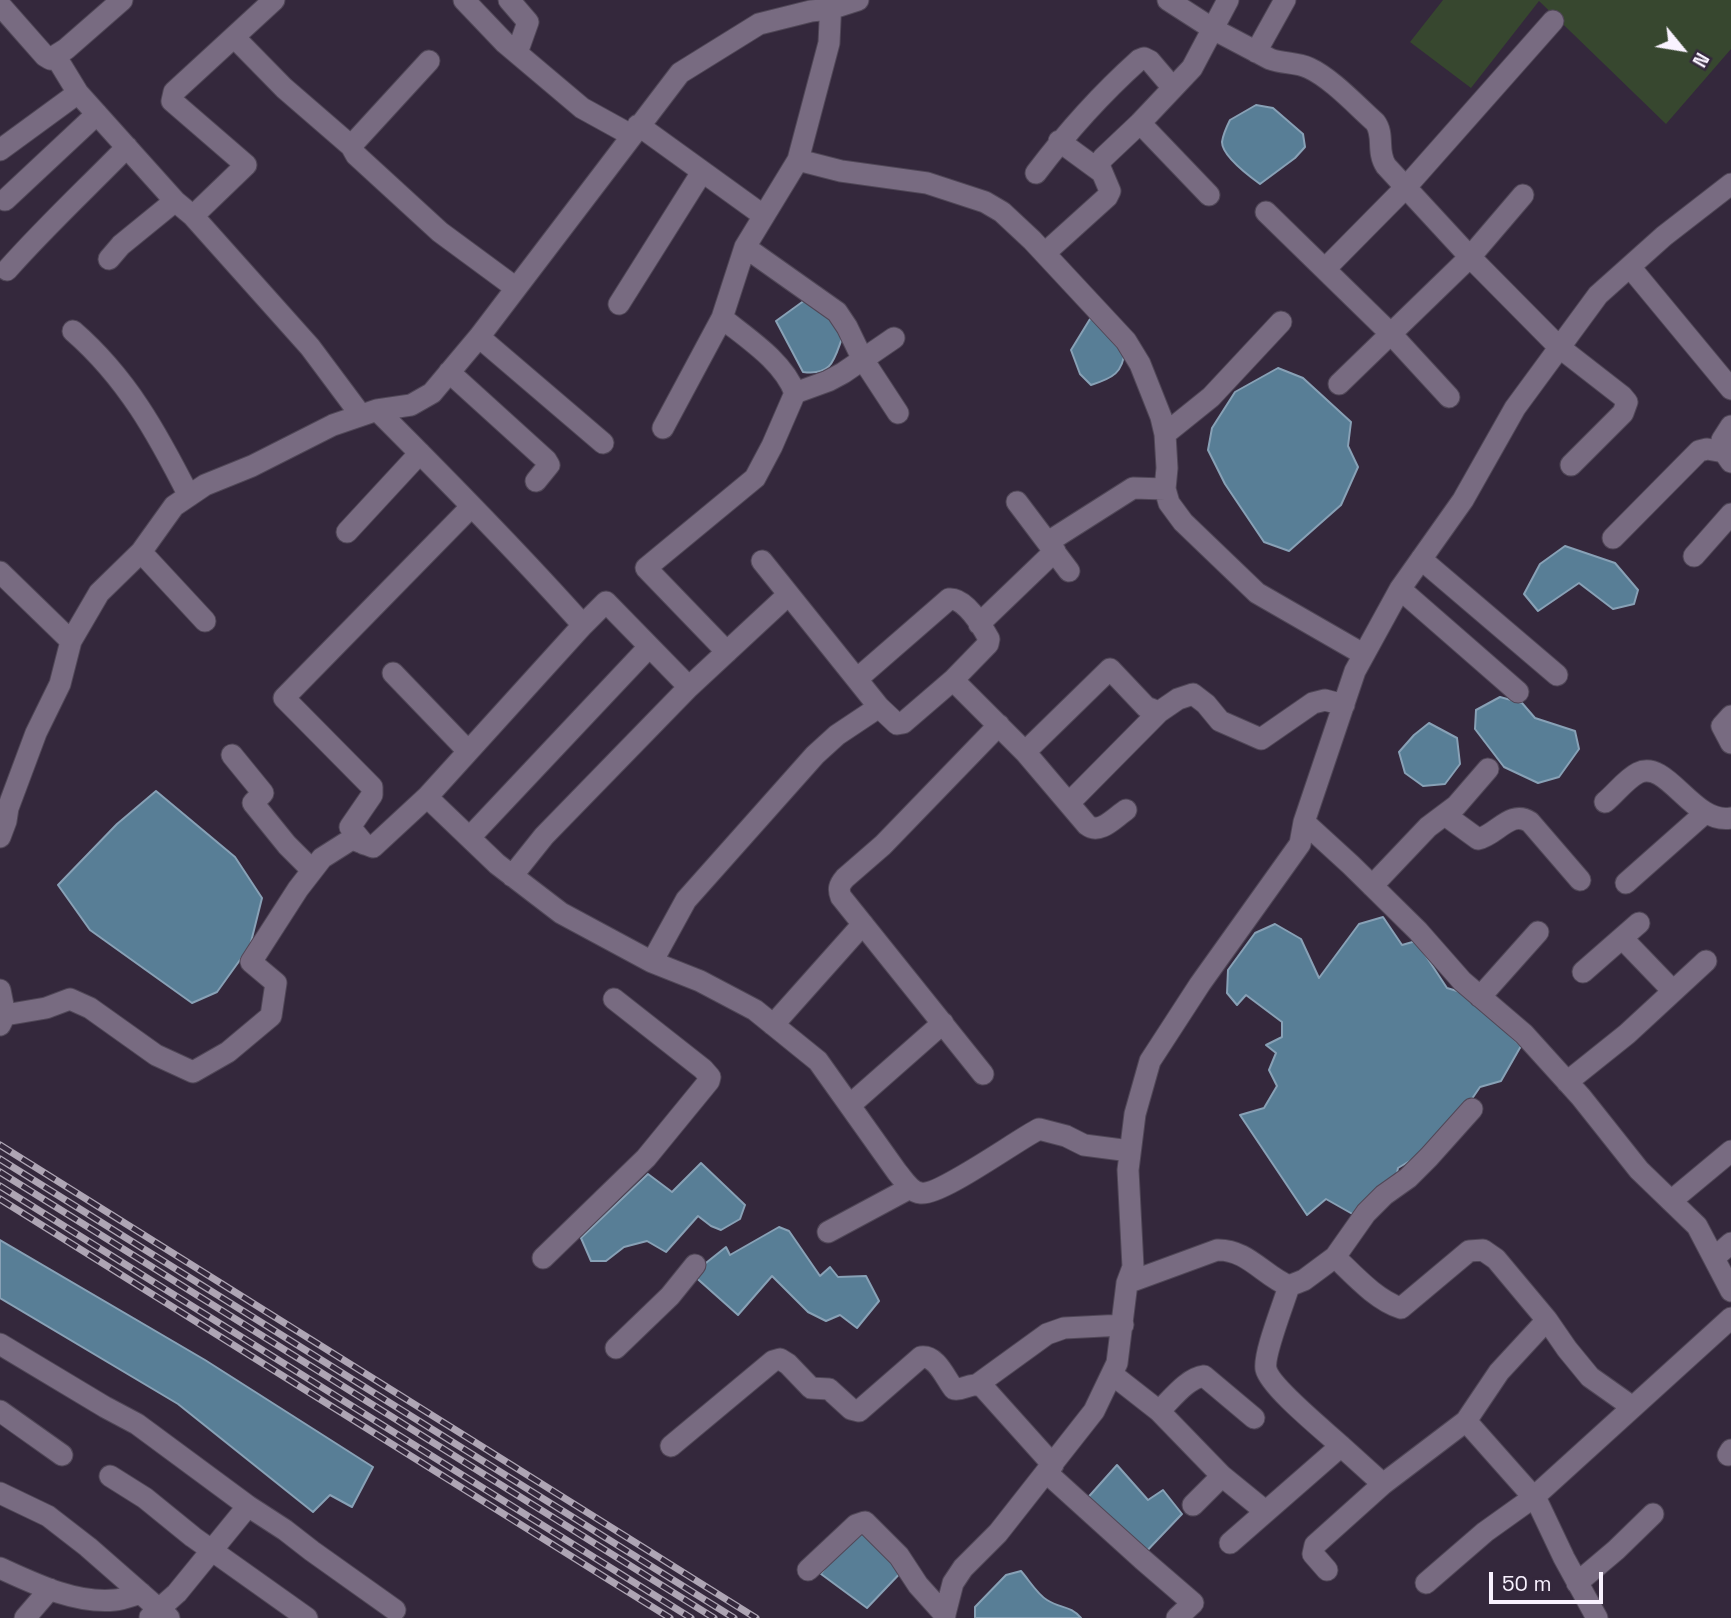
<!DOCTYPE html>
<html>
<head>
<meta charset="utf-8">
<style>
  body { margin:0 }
  #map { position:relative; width:1731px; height:1618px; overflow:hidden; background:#34283c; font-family:"Space Grotesk",sans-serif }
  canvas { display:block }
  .north { position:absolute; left:1647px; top:14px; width:70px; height:70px; -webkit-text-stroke:5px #34283c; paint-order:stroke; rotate:120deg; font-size:19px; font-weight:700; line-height:28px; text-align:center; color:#f9f2ff }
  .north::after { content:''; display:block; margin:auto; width:24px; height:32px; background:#f9f2ff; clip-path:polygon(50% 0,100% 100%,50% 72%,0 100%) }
  .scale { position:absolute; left:1489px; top:1572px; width:114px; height:32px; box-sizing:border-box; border:4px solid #f9f2ff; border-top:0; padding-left:9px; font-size:21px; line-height:24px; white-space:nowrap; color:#f9f2ff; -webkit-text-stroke:5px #34283c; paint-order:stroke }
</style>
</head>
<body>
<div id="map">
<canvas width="1731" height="1618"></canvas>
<div class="north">N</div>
<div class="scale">50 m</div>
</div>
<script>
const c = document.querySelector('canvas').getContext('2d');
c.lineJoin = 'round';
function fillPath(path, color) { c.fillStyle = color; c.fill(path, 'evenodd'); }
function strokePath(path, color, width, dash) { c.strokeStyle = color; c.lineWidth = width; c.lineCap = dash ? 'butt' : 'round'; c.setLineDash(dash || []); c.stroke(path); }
const green = new Path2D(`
  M 1443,0 L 1731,0 L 1731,49 L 1666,124 L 1539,1 L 1471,88 L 1410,42 Z`);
const water = new Path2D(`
  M 1256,105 L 1273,108 L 1303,134 L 1305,147 L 1295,158 L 1260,184 C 1249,176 1222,156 1222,142 C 1223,135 1227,126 1230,120 Z
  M 805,300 L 819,309 L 844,333 C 834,358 834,376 803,372 L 776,321 Z
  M 1090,319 L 1100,320 L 1125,349 C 1123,373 1113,378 1091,385 L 1080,374 L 1071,350 Z
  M 1278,368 L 1303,378 L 1351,422 L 1348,446 L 1358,467 L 1341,505 L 1289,551 L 1264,542 L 1225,484 L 1208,450 L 1212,428 L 1235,392 Z
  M 1565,546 L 1615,563 L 1638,590 L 1634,604 L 1613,609 L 1579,583 L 1538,611 L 1524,594 L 1540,564 Z
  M 1500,697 L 1522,703 L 1535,718 L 1575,731 L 1579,749 L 1559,777 L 1538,783 L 1504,767 L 1475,729 L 1476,710 Z
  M 1429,723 L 1457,738 L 1460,764 L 1445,784 L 1423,786 L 1405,773 L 1399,752 L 1414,735 Z
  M 156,791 L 235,857 L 262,898 L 250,946 L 217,992 L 192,1003 L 90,930 L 58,885 L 117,824 Z
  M 1383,917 L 1402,945 L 1416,941 L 1447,988 L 1467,994 L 1521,1046 L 1501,1081 L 1480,1087 L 1443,1141 L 1398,1168 L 1395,1183 L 1356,1216 L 1326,1199 L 1307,1215 L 1240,1115 L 1264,1108 L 1277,1086 L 1269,1070 L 1276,1053 L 1266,1045 L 1282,1037 L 1282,1022 L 1246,995 L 1237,1005 L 1227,993 L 1228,970 L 1255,933 L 1275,924 L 1301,939 L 1319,978 L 1359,924 Z
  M 701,1163 L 745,1205 L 740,1219 L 721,1230 L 711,1226 L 698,1216 L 666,1252 L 647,1241 L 624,1247 L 606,1261 L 591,1261 L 581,1238 L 648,1174 L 672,1192 Z
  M 779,1227 L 789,1231 L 820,1276 L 830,1267 L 838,1277 L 866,1276 L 879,1301 L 857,1328 L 840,1315 L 826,1321 L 808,1312 L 772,1276 L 738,1315 L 692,1274 L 726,1247 L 730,1255 Z
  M 0,1240 L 205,1360 L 373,1467 L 352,1507 L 330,1495 L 313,1512 L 178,1404 L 0,1298 Z
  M 1117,1465 L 1148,1500 L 1163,1490 L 1182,1514 L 1141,1557 L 1083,1503 Z
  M 869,1524 L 907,1566 L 867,1608 L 821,1574 L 842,1542 Z
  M 1021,1571 C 1029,1580 1037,1594 1047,1600 C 1061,1609 1070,1605 1081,1618 L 975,1618 L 975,1607 L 1006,1575 Z`);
const minor = new Path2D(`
  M 464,0 L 505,43 L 582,108 L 631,135
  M 509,0 L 528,22 L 517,53
  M 1168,0 L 1213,29 L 1270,59 C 1283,64 1296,62 1309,68 C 1331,78 1356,105 1375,122 C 1385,135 1376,151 1386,166 L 1470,257 L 1559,347 L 1622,396 L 1627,402 L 1623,413 L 1571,465
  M 0,5 L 45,56 L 50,59 L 66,49 L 122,0
  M 235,38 L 284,88 L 351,146 L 356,155 L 440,232 L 516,288
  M 1256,52 L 1285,0
  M 56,57 L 78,93 L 175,201 L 193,216 L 310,347 L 360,414
  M 1140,123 L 1209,195
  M 638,125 L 764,216
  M 1059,141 L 1100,171
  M 351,146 L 429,61
  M 0,150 L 78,93
  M 798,160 L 841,171 L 927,183 L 985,202 L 1002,212 L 1032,240 L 1126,341 L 1140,364 L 1161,417 L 1165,434 L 1167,468 L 1165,489 L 1169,503 L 1183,522 L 1257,593 L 1363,654
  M 1036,173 C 1067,132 1100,95 1139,60 L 1144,58 L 1150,61 L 1173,88
  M 5,200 L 97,114
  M 1266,212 L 1392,335 L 1449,397
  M 193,216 L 246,165 L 172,101 L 174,92 L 274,0
  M 745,247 L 837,312 L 847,327 L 862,358 L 898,413
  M 1045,253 L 1107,197 L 1110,191 L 1099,165 L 1103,158 L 1140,123 L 1192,68 L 1228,0
  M 109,259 L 121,245 L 175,201
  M 1630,267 L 1731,389
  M 1325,269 L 1406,187 L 1553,21
  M 7,270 C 45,227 87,188 127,147
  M 619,304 L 702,172
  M 722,318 C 748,339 783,361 795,393 L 772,446 L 755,478 L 646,568 L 727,652
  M 73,331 C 127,378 157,433 189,496
  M 479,337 L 603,443
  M 449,372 L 546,460 L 549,465 L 536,481
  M 1339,384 L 1470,257 L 1523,195
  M 795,393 L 828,381 L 843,373 L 894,338
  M 377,410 C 447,480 517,551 583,625 L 427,797
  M 1731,426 L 1722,440 L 1724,452 L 1731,462
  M 663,428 L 722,318 L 745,247 L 798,160 L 829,43 L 831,0
  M 1165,434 L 1211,397 L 1281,322
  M 1017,502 L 1069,571
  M 347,532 L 420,453
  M 1613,538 L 1699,451 L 1707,449 L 1724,452
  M 1048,542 L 1133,488 L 1165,489
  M 141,552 L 205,621
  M 1694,556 L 1731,514
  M 1421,559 L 1557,675
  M 762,561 L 879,707
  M 0,572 L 71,641
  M 1400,589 L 1518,692
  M 979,624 L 1055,551
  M 393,673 L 468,751
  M 953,680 L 1025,752 L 1087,825 C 1100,835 1114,818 1126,810
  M 689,687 L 788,595
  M 1731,716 L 1722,726 L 1731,743
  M 1025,752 L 1110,669 L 1146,707 L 1159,712 L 1178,699 L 1193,694 L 1206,704 L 1220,721 L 1261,739 L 1313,703 L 1325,700 L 1344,705
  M 232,755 L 263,793 L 253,803 L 287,845 L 312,870
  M 1605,802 C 1615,794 1626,779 1638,773 C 1667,758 1693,825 1731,818
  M 1069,803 L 1159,712
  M 1445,815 L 1478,839 C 1497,835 1510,809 1530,822 L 1580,880
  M 1304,822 L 1351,865 L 1418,931 L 1462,981 L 1524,1034 L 1581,1097 L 1639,1170 L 1697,1226 L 1731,1291
  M 0,837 L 6,821 L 8,808 L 36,733 L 60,684 L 71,641 L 99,593 L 141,552 L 174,506 L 205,485 L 252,466 L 333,425 L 377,410 L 411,405 L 432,393 L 479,337 L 680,73 L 759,24 L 811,11 L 830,9 L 858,0
  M 470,837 L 649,647
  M 364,844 L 350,827 L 372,795 L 372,787 L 284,698 L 471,507
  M 512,876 L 544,836 L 689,687 L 606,602 L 583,625
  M 1626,883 L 1705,813
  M 1372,886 L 1428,827 L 1456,806 L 1488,769
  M 1622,938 L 1673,991
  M 652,962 L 700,981 L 755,1010 L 818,1061 L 897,1172 C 904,1180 910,1192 921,1193 C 940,1196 1017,1140 1039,1129 L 1066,1136 L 1084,1145 L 1130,1151
  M 1583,972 L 1639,923
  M 0,990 L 5,1015 L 0,1025
  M 1480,997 L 1538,932
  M 5,1015 L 46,1008 L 70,999 L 90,1008 L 156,1055 L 193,1072 L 228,1052 L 271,1016 L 276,983 L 251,962 L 298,889 L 322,858 L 352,839 L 373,847 L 427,797 L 497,864 L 561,913 L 652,962 L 686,900 L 815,755 L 837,735 L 879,707 L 897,724 L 903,723 L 953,680 L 988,644 L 989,639 C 982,626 965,597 949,599 L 857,679
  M 773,1025 L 863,924
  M 983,1074 L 841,897 C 838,889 839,885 845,878 L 883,845 L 999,725
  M 1567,1082 L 1627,1034 L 1706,961
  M 850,1105 L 943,1023
  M 1671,1201 L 1731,1151
  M 828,1232 L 910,1188
  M 1335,1257 L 1366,1213 L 1384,1195 L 1408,1178 L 1429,1157 L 1472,1109
  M 543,1258 L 646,1158 L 709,1081 L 710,1077 L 703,1069 L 614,999
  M 1714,1258 L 1731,1243
  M 1127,1283 L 1217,1250 C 1247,1249 1264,1276 1289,1286 L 1304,1280 L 1335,1257 C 1354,1275 1376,1300 1401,1308 L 1469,1251 L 1483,1250 L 1496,1259 L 1547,1320 L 1499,1372 L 1466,1421
  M 1289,1286 C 1284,1303 1263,1355 1266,1369 C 1270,1387 1326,1432 1341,1446
  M 1547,1320 L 1567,1349 L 1590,1377 L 1631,1406
  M 0,1344 L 105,1407 L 137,1424 L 248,1506 L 285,1530 L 312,1551 L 395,1610
  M 616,1348 L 670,1296 L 695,1265
  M 1113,1375 L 1159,1411 L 1222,1476 L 1265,1511
  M 978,1384 L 1047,1334 L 1064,1328 L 1123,1325
  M 0,1411 L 62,1455
  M 1159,1411 C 1171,1400 1187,1378 1204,1376 L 1254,1418
  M 671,1446 L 773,1361 L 780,1359 L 788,1364 L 811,1388 L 829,1389 L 851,1409 L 859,1411 L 921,1357 C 937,1355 945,1378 954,1389 C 964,1391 971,1381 983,1387 L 1053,1465
  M 1728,1455 L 1731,1450
  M 1047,1473 L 1142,1559 L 1193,1603 L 1177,1618
  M 110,1476 L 145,1498 L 193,1537 L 307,1618
  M 0,1493 L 48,1516 L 88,1547 L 169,1618
  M 1193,1505 L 1222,1476
  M 1230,1543 L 1341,1446 L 1383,1484 L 1466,1421 L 1537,1501 L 1564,1558 L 1597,1618
  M 0,1568 C 35,1584 76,1604 115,1600 C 124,1599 133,1595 141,1593
  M 808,1570 L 856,1525 L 865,1522 L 899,1556 L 918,1585 L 945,1615
  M 1327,1570 L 1313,1554 L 1315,1545 L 1383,1484
  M 1426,1583 L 1485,1532 L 1534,1497 L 1731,1318
  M 1577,1583 L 1616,1550 L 1653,1514
  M 150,1617 L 177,1593 L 248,1506
  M 25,1618 L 50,1589
  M 944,1618 L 953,1583 L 963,1568 L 998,1533 L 1094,1411 L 1117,1363 L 1127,1283 L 1133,1267 L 1128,1170 L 1135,1114 L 1150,1061 L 1200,984 L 1300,844 L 1304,822 L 1355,671 L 1400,589 L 1463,500 L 1515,408 L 1598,295 L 1664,236 L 1731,184`);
const rail = new Path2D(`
  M 0,1145 L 756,1618
  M 0,1159 L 734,1618
  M 0,1172 L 714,1618
  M 0,1186 L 691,1618
  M 0,1199 L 670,1618`);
fillPath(green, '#37472f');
fillPath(water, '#587e96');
strokePath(water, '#88a1b6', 2);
strokePath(minor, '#504757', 23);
strokePath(minor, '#786b81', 21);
strokePath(rail, '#aea5b4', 7);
strokePath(rail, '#34283c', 4.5, [13]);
</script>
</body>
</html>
